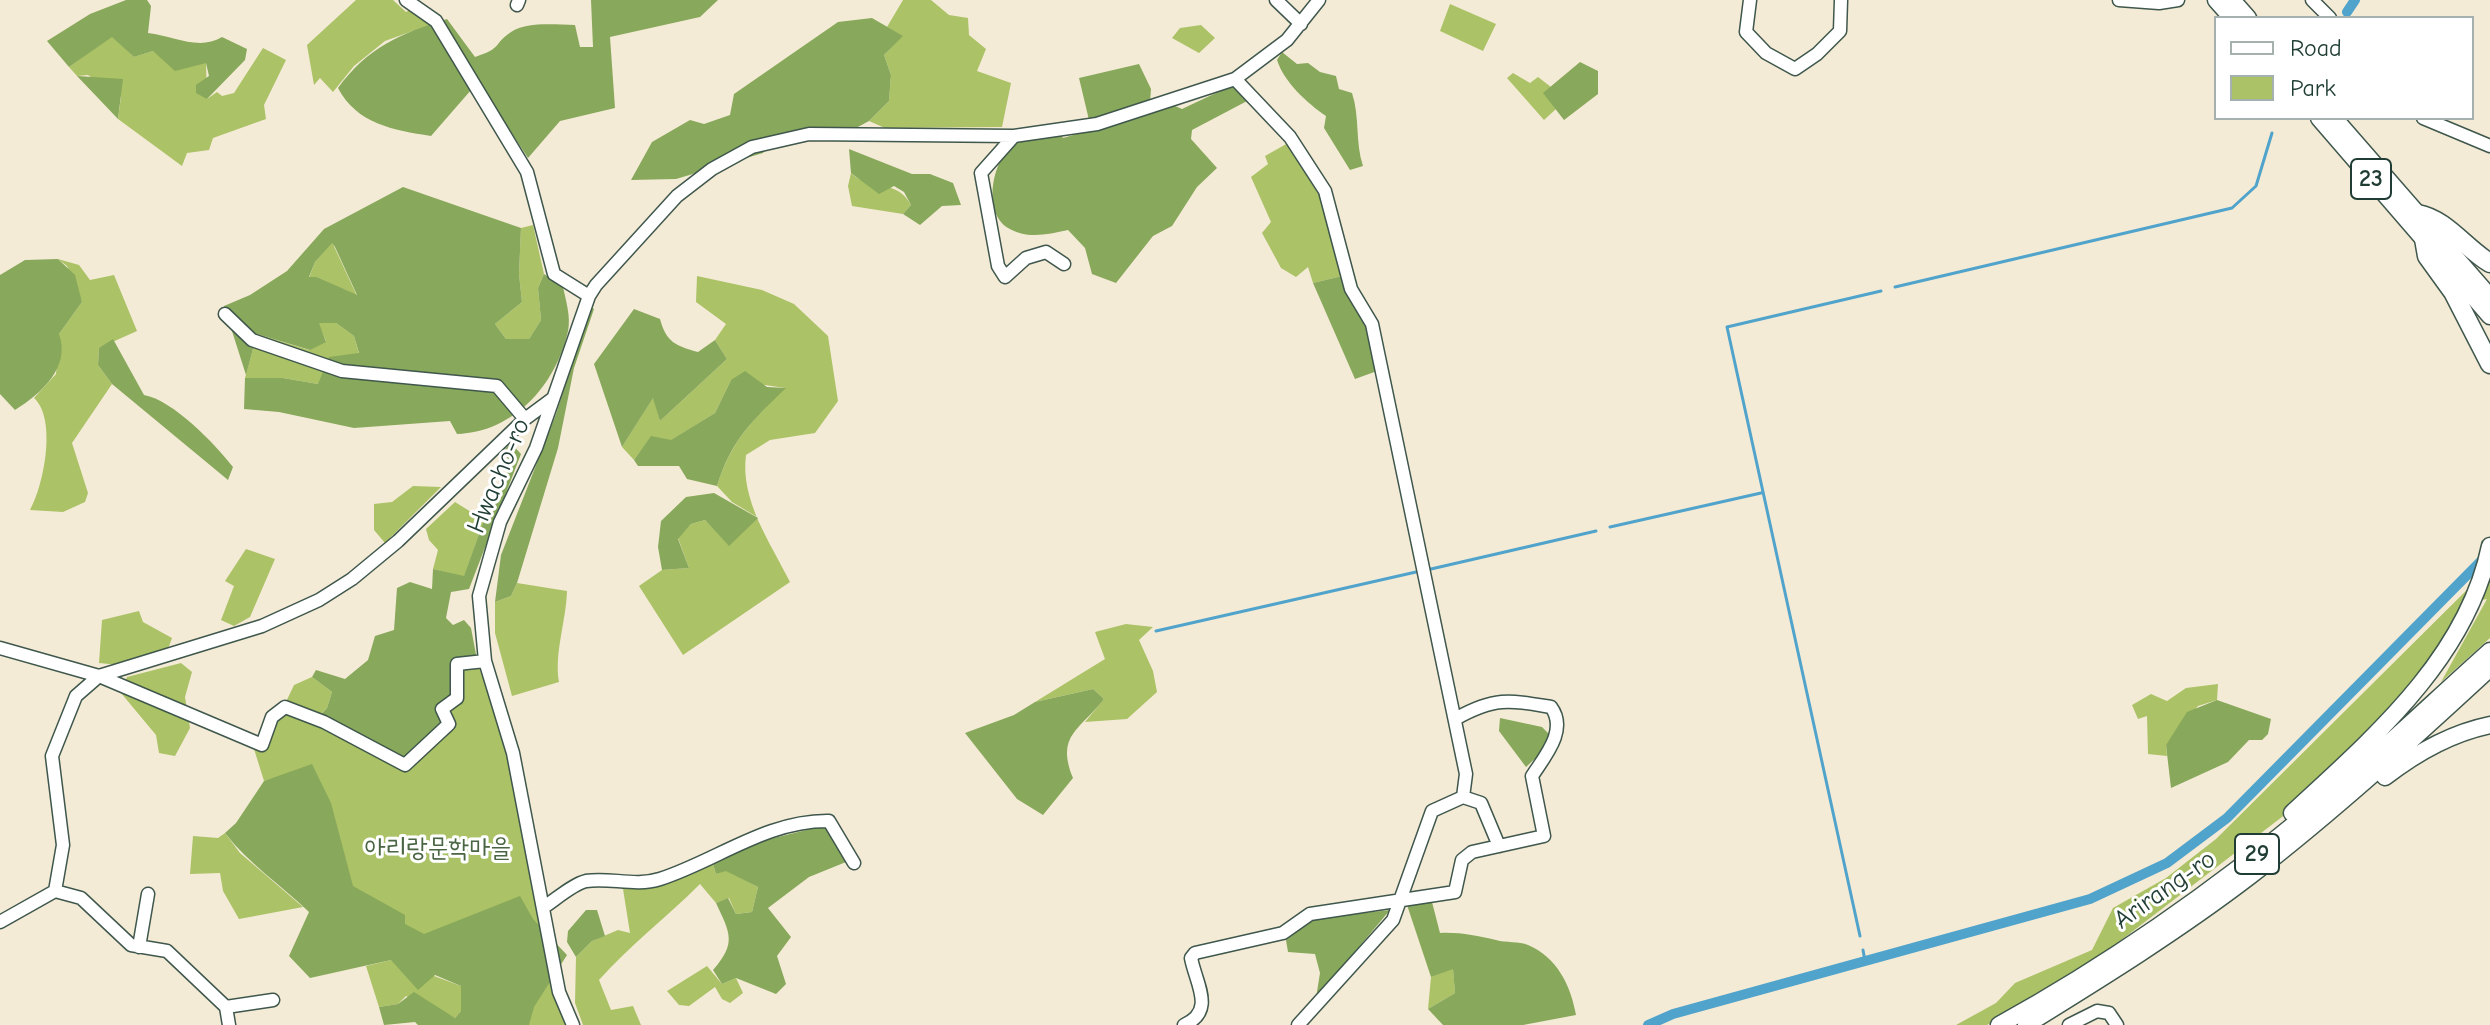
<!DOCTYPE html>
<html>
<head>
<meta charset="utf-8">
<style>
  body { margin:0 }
  #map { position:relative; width:2490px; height:1025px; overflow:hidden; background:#f4ebd6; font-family:"Comic Neue",sans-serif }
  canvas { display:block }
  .legend { position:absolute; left:2214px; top:16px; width:260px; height:104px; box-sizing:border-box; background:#fff; border:2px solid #a5b1ae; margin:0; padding:10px 14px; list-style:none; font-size:24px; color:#1f3d34 }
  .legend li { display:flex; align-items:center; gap:16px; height:40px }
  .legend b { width:40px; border:2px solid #a5b1ae }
</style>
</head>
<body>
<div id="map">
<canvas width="2490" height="1025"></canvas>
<ul class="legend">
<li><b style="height:10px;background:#fff"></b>Road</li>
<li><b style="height:22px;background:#abc266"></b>Park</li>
</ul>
</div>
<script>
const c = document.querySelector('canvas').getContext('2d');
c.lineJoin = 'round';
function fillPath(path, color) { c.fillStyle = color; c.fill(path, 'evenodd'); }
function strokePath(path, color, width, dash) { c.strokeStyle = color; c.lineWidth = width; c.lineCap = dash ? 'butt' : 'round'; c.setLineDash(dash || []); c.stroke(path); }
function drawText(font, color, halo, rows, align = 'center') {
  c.font = font + ' "Comic Neue","Poor Story",sans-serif'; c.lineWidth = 6; c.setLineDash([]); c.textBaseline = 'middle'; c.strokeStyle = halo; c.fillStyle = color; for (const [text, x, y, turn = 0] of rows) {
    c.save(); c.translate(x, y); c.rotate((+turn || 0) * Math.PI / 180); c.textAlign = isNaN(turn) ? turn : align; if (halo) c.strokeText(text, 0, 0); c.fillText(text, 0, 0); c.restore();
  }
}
const green = new Path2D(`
  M 356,0 L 393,0 L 406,12 L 413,8 L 432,24 L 385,41 L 354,66 L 333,92 L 320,78 L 314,85 L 307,45 Z
  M 903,0 L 931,0 L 949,15 L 968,18 L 969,35 L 986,49 L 977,71 L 1011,83 L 1002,127 L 885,128 L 869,121 L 889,101 L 891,75 L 884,55 L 902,36 L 887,27 Z
  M 1450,4 L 1496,24 L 1483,51 L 1440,31 Z
  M 1201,25 L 1215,38 L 1199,53 L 1172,38 L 1180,28 Z
  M 112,36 L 134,57 L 153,51 L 206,63 L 207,99 L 217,92 L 222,96 L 234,93 L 263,48 L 286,60 L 264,105 L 266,119 L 213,138 L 209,150 L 187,153 L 182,166 L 118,119 L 121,97 L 88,75 L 77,76 L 69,67 Z
  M 1513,73 L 1530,83 L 1538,77 L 1551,87 L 1544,93 L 1556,109 L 1544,120 L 1507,78 Z
  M 1288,143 L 1318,189 L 1342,276 L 1313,283 L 1308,267 L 1296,277 L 1281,268 L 1262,233 L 1271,222 L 1251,177 L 1268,164 L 1265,156 Z
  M 851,173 C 871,192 897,178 911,205 L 903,214 L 852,206 L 848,186 Z
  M 533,225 L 544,274 L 538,288 L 541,320 L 529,339 L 506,339 L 495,324 L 522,302 L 519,274 L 521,228 Z
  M 332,242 L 357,296 L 317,277 L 309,278 L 315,262 Z
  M 58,259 L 79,265 L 90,280 L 114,275 L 137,331 L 99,348 L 98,365 L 112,384 L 72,443 L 88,493 L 85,502 L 63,512 L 30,510 C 44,485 57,419 34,398 L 56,374 L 59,334 L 82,302 L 67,266 Z
  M 697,276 L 762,290 L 794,304 L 828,336 L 838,401 L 815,433 L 770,440 L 746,455 C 740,500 770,542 790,582 L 683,655 L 639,586 L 662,570 L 689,568 L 678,538 L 691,524 L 705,520 L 729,545 L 757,517 L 732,502 L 717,486 C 731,441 752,421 785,388 L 731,380 L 715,413 L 670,441 L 651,437 L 634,460 L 622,447 L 654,396 L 660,421 L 727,359 L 715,340 L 726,324 L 696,302 Z
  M 318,323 L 336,323 L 354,336 L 359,354 L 318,384 L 283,378 L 245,378 L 257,334 L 309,350 L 326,341 Z
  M 413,486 L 441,487 L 385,543 L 374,530 L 374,504 L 392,502 Z
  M 455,502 L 484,520 L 464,577 L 433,569 L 438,550 L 429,540 L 426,529 Z
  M 246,549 L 275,559 L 250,617 L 234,626 L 221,620 L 234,586 L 225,581 Z
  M 2490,567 L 2490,638 L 2441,682 L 2487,599 L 2471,602 L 2441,656 L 2295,807 L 2086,967 L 1987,1025 L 1956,1025 L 1996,1003 L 2015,983 L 2092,950 L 2113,908 L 2166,878 L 2216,839 Z
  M 517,583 L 567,591 C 566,622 554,653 559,682 L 512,696 L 495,633 L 495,602 L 511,596 Z
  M 139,611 L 143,622 L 172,638 L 168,649 L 119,665 L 99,663 L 102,620 Z
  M 1126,624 L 1153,627 L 1139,640 L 1153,671 L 1157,692 L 1127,719 L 1085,722 L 1104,699 L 1093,689 L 1035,702 L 1105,659 L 1095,632 Z
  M 181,663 L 192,672 L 185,697 L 190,728 L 175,756 L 159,753 L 156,735 L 121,693 L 127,677 Z
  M 478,665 L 507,741 L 568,1025 L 442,1025 L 492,1012 L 423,946 L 311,894 L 285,775 L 264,781 L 254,749 L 280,705 L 285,704 L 294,685 L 312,677 L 332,692 L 327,708 L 314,721 L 446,709 L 460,668 Z
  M 2218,684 L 2217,700 L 2198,706 L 2166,745 L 2167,756 L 2148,754 L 2147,716 L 2138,719 L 2132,705 L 2151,694 L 2167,701 L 2186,688 Z
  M 225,833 L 240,853 L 303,907 L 239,919 L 223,891 L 220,873 L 190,874 L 193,836 L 218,838 Z
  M 713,864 L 716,874 L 726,870 L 758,887 L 752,912 L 736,914 L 729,898 L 716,903 L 700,884 C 667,917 630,945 599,980 L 611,1010 L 633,1006 L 641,1025 L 583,1025 L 575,1003 L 576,957 L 592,941 L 618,930 L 630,933 L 623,889 L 664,884 Z
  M 391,960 L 461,986 L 461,1011 L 455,1018 L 406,996 L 398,1004 L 379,1007 L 366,966 Z
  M 707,966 L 722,984 L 736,978 L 743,993 L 730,1003 L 722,999 L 715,987 L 689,1006 L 679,1005 L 667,991 Z
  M 1453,968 L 1455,993 L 1428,1009 L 1431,977 Z`);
const forest = new Path2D(`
  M 126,0 L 147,0 L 151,6 L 148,33 C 174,36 199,51 222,37 L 247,49 L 245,60 L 207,99 L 196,93 L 196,85 L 209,76 L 206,63 L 175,71 L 153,51 L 134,57 L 112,37 L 69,67 L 47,41 L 90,14 Z
  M 591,0 L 718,0 L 700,17 L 610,37 L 615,108 L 560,121 L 528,158 L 478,82 L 431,136 C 393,130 357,124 338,88 C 367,48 401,33 447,19 L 475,57 C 503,48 493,44 511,32 C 528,21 556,25 575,25 L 580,47 L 593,47 Z
  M 872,18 L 903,36 L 884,55 L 891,75 L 889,101 L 869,121 L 832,141 L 802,131 L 781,133 L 763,153 L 676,179 L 631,180 L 652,142 L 690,120 L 704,124 L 730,115 L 734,94 L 838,22 Z
  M 1282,52 L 1297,64 L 1308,63 L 1320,72 L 1336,76 L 1339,89 L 1352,93 C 1360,117 1355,142 1363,166 L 1350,170 L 1324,128 L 1326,116 C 1307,103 1284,82 1277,60 Z
  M 1580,62 L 1598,71 L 1598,94 L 1564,120 L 1543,93 Z
  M 1139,64 L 1151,89 L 1150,103 L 1089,120 L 1079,78 Z
  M 77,76 L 123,79 L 118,119 Z
  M 1235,84 L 1249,100 L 1192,130 L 1191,139 L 1217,168 L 1197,187 L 1172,226 L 1153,236 L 1116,283 L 1092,274 L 1085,248 L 1068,230 C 1048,234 1028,240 1008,228 C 981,211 993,157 1016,141 C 1026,134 1045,132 1057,128 L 1063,138 L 1175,106 L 1182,109 Z
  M 849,149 L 912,174 L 930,174 L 953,183 L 961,205 L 942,206 L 920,225 L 903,214 L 911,205 L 904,192 L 894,186 L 879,194 L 851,173 Z
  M 403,187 L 521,228 L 519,274 L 522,302 L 495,324 L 506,339 L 529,339 L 541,320 L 538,288 L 544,274 L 563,287 C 566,301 571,317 568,331 C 556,385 514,432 457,434 L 450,421 L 354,428 L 279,412 L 244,409 L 245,378 L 283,378 L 318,384 L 329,357 L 359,353 L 354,336 L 336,323 L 319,323 L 326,342 L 310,350 L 257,334 L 246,375 L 224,306 L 250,295 L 287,271 L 324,229 ZM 332,243 L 335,247 L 357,295 L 317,277 L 309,277 L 315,262 Z
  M 58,259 L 75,275 L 82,302 L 59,334 C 71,367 41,394 15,410 L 0,394 L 0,275 L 25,260 Z
  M 1342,276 L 1368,324 L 1377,371 L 1355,379 L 1313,283 Z
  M 590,306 L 594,309 L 574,368 L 558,448 L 517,583 L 511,596 L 495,602 L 501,555 L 556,414 Z
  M 634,309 L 660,319 C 666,342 676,346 698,352 L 715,340 L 727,359 L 660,421 L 653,398 L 622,447 L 594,364 Z
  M 113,339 L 144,395 C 173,400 215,444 233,467 L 228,480 L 112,384 L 98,365 L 99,348 Z
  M 745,371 L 767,387 L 786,388 C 753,420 731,440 717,486 L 687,479 L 679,466 L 638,466 L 634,460 L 651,436 L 671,440 L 715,413 L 731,380 Z
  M 511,443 L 521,454 L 469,589 L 451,592 L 446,618 L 453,625 L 464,620 L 471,628 L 478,665 L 461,668 L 463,704 L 447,709 L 455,722 L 452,732 L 406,768 L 314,722 L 327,708 L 332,692 L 312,677 L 316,670 L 345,679 L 368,660 L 375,636 L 394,630 L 397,588 L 410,582 L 432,589 L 433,569 L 464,576 L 484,520 L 512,463 L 502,452 Z
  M 714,493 L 758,518 L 729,546 L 705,520 L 691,524 L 678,539 L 689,568 L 662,570 L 658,547 L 661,521 L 686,497 Z
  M 1093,689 L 1104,699 C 1079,731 1056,735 1073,778 L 1043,815 L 1017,799 L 965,733 L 1014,715 L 1035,702 Z
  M 2217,700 L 2271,719 L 2268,734 L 2262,740 L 2249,740 L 2228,762 L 2171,788 L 2166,745 L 2187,712 Z
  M 1500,718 L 1542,727 L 1549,734 L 1540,754 L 1526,767 L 1499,731 Z
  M 312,764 L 331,803 L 353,886 L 405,915 L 405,924 L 424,934 L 520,896 L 533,919 L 567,955 L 534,1007 L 529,1025 L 418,1025 L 415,1022 L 384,1025 L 379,1007 L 398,1004 L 414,992 L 455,1018 L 461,1011 L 461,986 L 435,975 L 418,990 L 391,960 L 310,978 L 289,956 L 309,912 C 281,885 248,863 225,833 L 236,823 L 264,781 Z
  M 827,825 L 846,862 L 809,877 L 768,908 L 791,937 L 777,956 L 786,984 L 776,994 L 736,978 L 722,984 L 713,970 C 737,943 730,933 716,903 L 728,898 L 736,914 L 752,912 L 758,887 L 726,871 L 716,874 L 713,864 L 749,844 Z
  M 1432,902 L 1440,933 C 1460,932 1477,936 1496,940 C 1506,943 1519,941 1528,945 C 1557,957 1571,986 1576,1015 L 1523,1025 L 1443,1025 L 1428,1009 L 1455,993 L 1453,969 L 1431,977 L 1407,905 Z
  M 586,910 L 597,910 L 605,936 L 592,941 L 576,957 L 567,942 L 568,931 Z
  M 1390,910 L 1316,998 L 1320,973 L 1315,954 L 1288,952 L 1286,940 L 1313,919 Z`);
const stream = new Path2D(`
  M 1895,287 L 2232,208 L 2256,186 L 2272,133
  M 1610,527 L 1761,493
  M 1431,569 L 1596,531
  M 1156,631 L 1416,572
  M 1860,936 L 1727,327 L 1881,291
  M 1863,950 L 1865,961`);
const canal = new Path2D(`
  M 2347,12 L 2355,0
  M 1648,1025 L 1673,1014 L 2090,899 L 2167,863 L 2227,818 L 2483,559`);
const minor = new Path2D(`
  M 406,0 L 436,21 L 527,172 L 554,274 L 589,296
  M 1276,0 L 1301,24
  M 1750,0 L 1746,32 L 1766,53 L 1795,69 L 1817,54 L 1840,31 L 1841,0
  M 2119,0 L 2159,3 L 2178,0
  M 2312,0 L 2330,18
  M 517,5 L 519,0
  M 1235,79 L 1290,137 L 1325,191 L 1351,289 L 1372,324 L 1466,774 L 1463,797 L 1432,811 L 1393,920 L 1298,1025
  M 2423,118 L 2490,146
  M 1014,136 L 981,173 L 998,266 L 1005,277 L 1026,258 L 1046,252 L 1064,264
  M 225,314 L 252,340 L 342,371 L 497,386 L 525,419
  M 0,648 L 99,676 L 262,626 L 319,600 L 352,579 L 398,541 L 525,419 L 552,399
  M 1463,797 L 1481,803 L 1499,846
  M 55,891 L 81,898 L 131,945 L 167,951 L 226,1007 L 273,1000
  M 544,907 C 555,900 573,884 586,881 C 610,877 635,887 660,879 C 716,861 767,820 829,821 L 854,863
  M 0,922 L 55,891 L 63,845 L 52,756 L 76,696 L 99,676 L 262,745 L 272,717 L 285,707 L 324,722 L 405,765 L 449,724 L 442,709 L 457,698 L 457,664 L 485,661
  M 139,947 L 148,894
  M 226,1007 L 229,1025
  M 573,1025 L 559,992 L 513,753 L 485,661 L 479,596 L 500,522 L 536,448 L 589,296 L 596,285 L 677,196 L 712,169 L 752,147 L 809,134 L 1014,136 L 1097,124 L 1235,79 L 1287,40 L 1319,0
  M 1184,1025 C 1216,1011 1196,984 1191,958 L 1195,953 L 1283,933 L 1310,914 L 1455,892 L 1462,860 L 1472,852 L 1544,836 L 1532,776 C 1545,756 1568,730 1551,707 C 1509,700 1495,697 1457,718
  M 2069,1025 L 2097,1011 L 2109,1013 L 2117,1025`);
const major = new Path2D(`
  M 2216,0 L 2232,18
  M 2232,0 L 2248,18
  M 2319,118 L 2490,316
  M 2334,118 L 2490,297
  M 2385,777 C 2416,753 2451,733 2490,725
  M 2292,813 C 2373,738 2467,658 2490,546
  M 1999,1025 C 2112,963 2219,887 2318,805 C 2377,756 2433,702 2490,651
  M 2026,1025 C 2102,978 2178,931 2250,876 C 2334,811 2412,740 2490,668`);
const highway = new Path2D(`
  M 2418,214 C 2446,219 2466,249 2490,263
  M 2424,239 L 2427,256 L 2453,292 L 2490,364`);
const shields = [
  [2371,179,40],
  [2257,854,44]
];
const shieldNames = [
  ["23",2371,179],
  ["29",2257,854]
];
const streetNames = [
  ["Hwacho-ro",499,476,-67],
  ["Arirang-ro",2165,890,-35]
];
const parkNames = [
  ["아리랑문학마을",438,849]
];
fillPath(green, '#abc266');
fillPath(forest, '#88a85b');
strokePath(stream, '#50a3cb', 3);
strokePath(canal, '#50a3cb', 10);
strokePath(minor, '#3f574c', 15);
strokePath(major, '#3f574c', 19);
strokePath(highway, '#3f574c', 21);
strokePath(minor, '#fff', 12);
strokePath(major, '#fff', 16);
strokePath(highway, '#fff', 18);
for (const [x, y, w] of shields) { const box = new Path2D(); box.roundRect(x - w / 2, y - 20, w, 40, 6); c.fillStyle = '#fff'; c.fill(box); strokePath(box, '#1f3d34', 2); }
drawText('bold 24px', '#1f3d34', null, shieldNames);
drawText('26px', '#1f3d34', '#fff', streetNames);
drawText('26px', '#496543', '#fff', parkNames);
</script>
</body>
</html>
